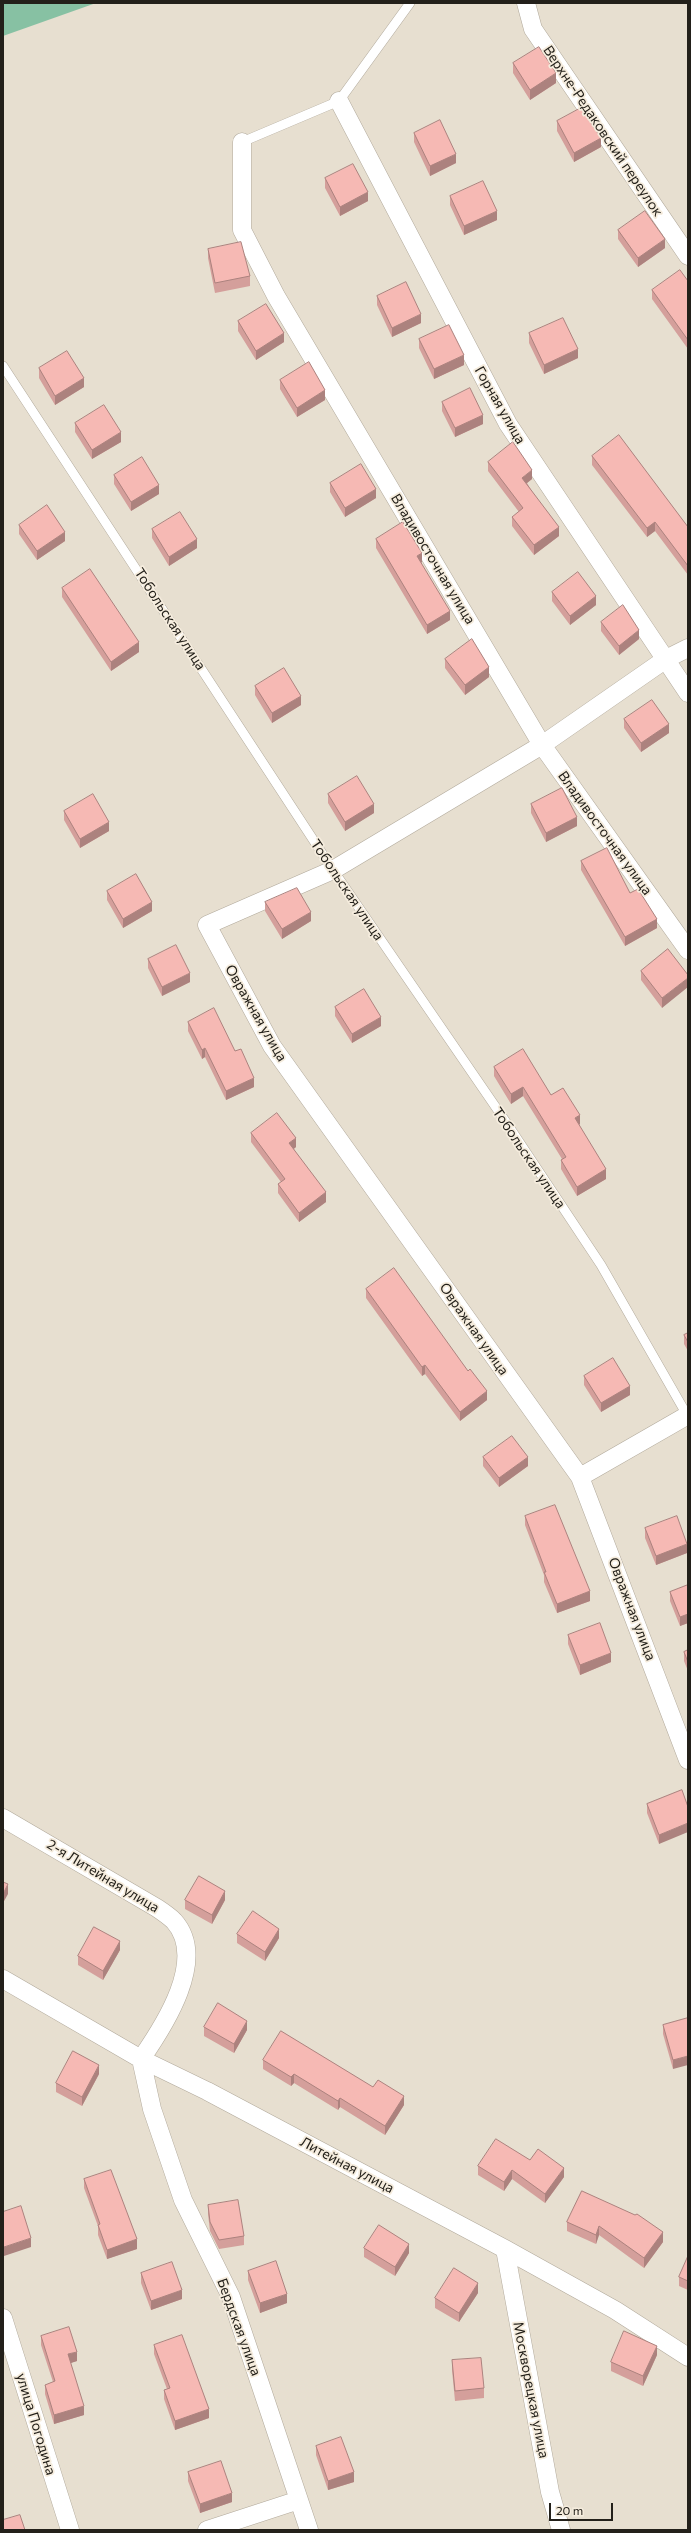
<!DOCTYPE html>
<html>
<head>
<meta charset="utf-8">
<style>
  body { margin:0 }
  #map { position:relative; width:691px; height:2533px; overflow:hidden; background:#e7dfd0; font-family:Commissioner,sans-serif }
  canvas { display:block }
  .frame { position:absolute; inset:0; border:4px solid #23201a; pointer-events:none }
  .scale { position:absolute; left:549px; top:2503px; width:64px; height:18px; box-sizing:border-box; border:2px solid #23201a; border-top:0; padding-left:5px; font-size:12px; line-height:14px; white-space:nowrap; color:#23201a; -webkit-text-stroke:3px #f5ecdd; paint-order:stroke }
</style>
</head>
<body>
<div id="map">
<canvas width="691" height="2533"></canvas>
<div class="frame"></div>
<div class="scale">20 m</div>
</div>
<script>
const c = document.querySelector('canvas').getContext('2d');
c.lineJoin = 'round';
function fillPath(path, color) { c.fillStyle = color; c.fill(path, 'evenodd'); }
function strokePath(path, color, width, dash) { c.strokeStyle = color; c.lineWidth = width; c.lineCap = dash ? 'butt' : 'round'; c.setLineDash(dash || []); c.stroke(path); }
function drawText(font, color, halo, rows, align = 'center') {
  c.font = font + ' Commissioner,sans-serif'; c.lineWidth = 3.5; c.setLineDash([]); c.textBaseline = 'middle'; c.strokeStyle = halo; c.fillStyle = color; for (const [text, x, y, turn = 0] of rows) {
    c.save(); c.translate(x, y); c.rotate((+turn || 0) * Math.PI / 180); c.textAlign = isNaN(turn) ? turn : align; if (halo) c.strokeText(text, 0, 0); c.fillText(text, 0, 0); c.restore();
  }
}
const green = new Path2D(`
  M 3,3 L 96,3 L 3,36 Z`);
const service = new Path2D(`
  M 242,142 L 339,101 L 410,3
  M 3,366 L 333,870 L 508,1125 L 601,1265 L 687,1415`);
const minor = new Path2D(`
  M 526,3 L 533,29 L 688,256
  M 339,101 L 508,424 L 688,693
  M 242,142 L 242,230 L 276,296 L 542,745 L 688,950
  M 688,648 L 666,659 L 542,745 L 333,870 L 207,925 L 272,1046 L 580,1477 L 688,1760
  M 580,1477 L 688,1415
  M 3,1818 L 157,1908 C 163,1912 169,1916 174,1921 C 208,1959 164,2026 141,2059 L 152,2109 L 183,2200 L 231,2297 L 309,2530
  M 3,1979 L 141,2059 L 207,2091 L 505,2249 L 615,2310 L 688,2357
  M 505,2249 L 550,2492 L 561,2530
  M 3,2318 L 70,2530
  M 207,2530 L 299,2500`);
const wall = new Path2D(`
  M 513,63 L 556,83 L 530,100 L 513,73 Z
  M 557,121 L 601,147 L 574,162 L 557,131 Z
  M 414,133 L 456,163 L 430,176 L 414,142 Z
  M 325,178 L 368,201 L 340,216 L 325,188 Z
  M 450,196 L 497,220 L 464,235 L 450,205 Z
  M 618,230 L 665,248 L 638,267 L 618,239 Z
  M 208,249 L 250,276 L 250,286 L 215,293 L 208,258 Z
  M 688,281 L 688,349 L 652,299 L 652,290 Z
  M 377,296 L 421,323 L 392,337 L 377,305 Z
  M 238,321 L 284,342 L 256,360 L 238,331 Z
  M 529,333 L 578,358 L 544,374 L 529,343 Z
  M 419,339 L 464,365 L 434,379 L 419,348 Z
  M 39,368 L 84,387 L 55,405 L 39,378 Z
  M 280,380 L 325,400 L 297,417 L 280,389 Z
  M 442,402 L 483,424 L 455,437 L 442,411 Z
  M 75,423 L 121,442 L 92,459 L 75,432 Z
  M 592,456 L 688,527 L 688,575 L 655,531 L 647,537 L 592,465 Z
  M 488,462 L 532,479 L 527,483 L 559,536 L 534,555 L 512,526 L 512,517 L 519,512 L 488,471 Z
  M 114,475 L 159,494 L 131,511 L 114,484 Z
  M 330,483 L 376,498 L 345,517 L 330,492 Z
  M 19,525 L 65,541 L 37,560 L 19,534 Z
  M 152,529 L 197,548 L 169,566 L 152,538 Z
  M 376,539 L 422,562 L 421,563 L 450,620 L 427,634 L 376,548 Z
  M 62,588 L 139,652 L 111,671 L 62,597 Z
  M 552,592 L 596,605 L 570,625 L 552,601 Z
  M 601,622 L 639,639 L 619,655 L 601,631 Z
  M 445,659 L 489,677 L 465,695 L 445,668 Z
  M 255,686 L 301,705 L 272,723 L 255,695 Z
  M 624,719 L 669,733 L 641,752 L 624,728 Z
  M 328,794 L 374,813 L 345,831 L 328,803 Z
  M 531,804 L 577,826 L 546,842 L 531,813 Z
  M 64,811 L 109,831 L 80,848 L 64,820 Z
  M 581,861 L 630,893 L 657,928 L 625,946 L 581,870 Z
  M 107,891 L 152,911 L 123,928 L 107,900 Z
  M 265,902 L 311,921 L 282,939 L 265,911 Z
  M 668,949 L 662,1008 L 641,980 L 641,971 Z
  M 148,959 L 190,982 L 162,996 L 148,968 Z
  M 335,1007 L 381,1026 L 352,1043 L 335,1016 Z
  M 188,1022 L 235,1051 L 254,1087 L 226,1100 L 205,1057 L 202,1059 L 188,1031 Z
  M 494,1067 L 551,1095 L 580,1124 L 579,1125 L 606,1179 L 577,1196 L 561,1169 L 561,1160 L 562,1159 L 523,1096 L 511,1104 L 494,1076 Z
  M 251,1133 L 296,1147 L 294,1149 L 326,1202 L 299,1222 L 278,1193 L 278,1184 L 281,1182 L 251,1142 Z
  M 366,1289 L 487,1400 L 460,1421 L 425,1374 L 422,1376 L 366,1298 Z
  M 688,1333 L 688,1351 L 684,1344 L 684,1335 Z
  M 584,1376 L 630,1395 L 601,1412 L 584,1385 Z
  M 483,1457 L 528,1466 L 499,1487 L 483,1466 Z
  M 525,1516 L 590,1601 L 557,1613 L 544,1582 L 544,1575 L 525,1525 Z
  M 645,1528 L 687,1553 L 656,1565 L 645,1538 Z
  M 688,1585 L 688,1623 L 680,1626 L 670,1601 L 670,1592 Z
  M 568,1635 L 611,1662 L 580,1675 L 568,1644 Z
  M 688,1650 L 688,1671 L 684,1661 L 684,1652 Z
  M 682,1790 L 659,1844 L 647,1813 L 647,1804 Z
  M 185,1900 L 225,1900 L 212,1924 L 185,1909 Z
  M 237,1934 L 279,1938 L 265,1961 L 237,1943 Z
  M 120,1950 L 103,1980 L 78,1965 L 78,1956 Z
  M 688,2018 L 673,2069 L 663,2034 L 663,2025 Z
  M 204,2027 L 247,2030 L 234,2053 L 204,2036 Z
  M 263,2060 L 373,2087 L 404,2105 L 385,2135 L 340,2107 L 338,2110 L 294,2083 L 291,2086 L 263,2069 Z
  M 99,2074 L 82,2106 L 56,2092 L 56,2083 Z
  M 530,2160 L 564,2177 L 545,2203 L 512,2179 L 504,2191 L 478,2175 L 478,2166 Z
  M 84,2179 L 137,2249 L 107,2259 L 98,2235 L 98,2226 L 84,2188 Z
  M 582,2191 L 663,2242 L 644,2268 L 599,2235 L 596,2244 L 567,2231 L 567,2222 Z
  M 208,2205 L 244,2236 L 244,2245 L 219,2249 L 210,2231 L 208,2214 Z
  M 364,2248 L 409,2253 L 395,2276 L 364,2257 Z
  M 688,2256 L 688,2290 L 679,2286 L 679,2277 Z
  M 248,2271 L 287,2303 L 260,2313 L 248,2280 Z
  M 141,2273 L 182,2299 L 151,2310 L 141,2283 Z
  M 478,2293 L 459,2322 L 435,2308 L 435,2298 Z
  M 41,2336 L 77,2361 L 70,2363 L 84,2415 L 54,2424 L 45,2394 L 45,2385 L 53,2382 L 41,2345 Z
  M 154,2345 L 209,2418 L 175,2430 L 164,2399 L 164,2390 L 167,2389 L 154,2354 Z
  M 657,2355 L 643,2386 L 611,2371 L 611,2362 Z
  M 452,2360 L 484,2388 L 484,2398 L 455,2401 L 452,2370 Z
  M 316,2446 L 354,2482 L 328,2490 L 316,2455 Z
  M 188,2472 L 232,2502 L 200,2513 L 188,2481 Z`);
const shadedWall = new Path2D(`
  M 556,73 L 556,83 L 530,100 L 530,90 Z
  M 601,138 L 601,147 L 574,162 L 574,153 Z
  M 456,154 L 456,163 L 430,176 L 430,166 Z
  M 368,192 L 368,201 L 340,216 L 340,207 Z
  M 497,211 L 497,220 L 464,235 L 464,226 Z
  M 665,239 L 665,248 L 638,267 L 638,258 Z
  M 421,314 L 421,323 L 392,337 L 392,328 Z
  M 284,333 L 284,342 L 256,360 L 256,351 Z
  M 578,349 L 578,358 L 544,374 L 544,365 Z
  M 464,355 L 464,365 L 434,379 L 434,369 Z
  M 84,378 L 84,387 L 55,405 L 55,396 Z
  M 325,390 L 325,400 L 297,417 L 297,408 Z
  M 483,415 L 483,424 L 455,437 L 455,428 Z
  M 121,432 L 121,442 L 92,459 L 92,450 Z
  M 532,470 L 532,479 L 522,487 L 522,478 Z
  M 159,485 L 159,494 L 131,511 L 131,502 Z
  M 376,489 L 376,498 L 345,517 L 345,508 Z
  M 655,522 L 655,531 L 647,537 L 647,528 Z
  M 559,527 L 559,536 L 534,555 L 534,545 Z
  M 65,532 L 65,541 L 37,560 L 37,551 Z
  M 197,539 L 197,548 L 169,566 L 169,557 Z
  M 422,553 L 422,562 L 417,565 L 417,556 Z
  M 596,596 L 596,605 L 570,625 L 570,616 Z
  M 450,611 L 450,620 L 427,634 L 427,625 Z
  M 639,630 L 639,639 L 619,655 L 619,646 Z
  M 139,642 L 139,652 L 111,671 L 111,662 Z
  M 489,667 L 489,677 L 465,695 L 465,685 Z
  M 301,696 L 301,705 L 272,723 L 272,713 Z
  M 669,724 L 669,733 L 641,752 L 641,743 Z
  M 374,804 L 374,813 L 345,831 L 345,822 Z
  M 577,817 L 577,826 L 546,842 L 546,833 Z
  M 109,822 L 109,831 L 80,848 L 80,839 Z
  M 152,902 L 152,911 L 123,928 L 123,919 Z
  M 311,912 L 311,921 L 282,939 L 282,929 Z
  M 657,919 L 657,928 L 625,946 L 625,937 Z
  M 190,973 L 190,982 L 162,996 L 162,987 Z
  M 688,978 L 688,987 L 662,1008 L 662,998 Z
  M 381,1017 L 381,1026 L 352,1043 L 352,1034 Z
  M 205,1048 L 205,1057 L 202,1059 L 202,1050 Z
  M 254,1078 L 254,1087 L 226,1100 L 226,1091 Z
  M 523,1087 L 523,1096 L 511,1104 L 511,1094 Z
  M 580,1115 L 580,1124 L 575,1127 L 575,1118 Z
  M 296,1138 L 296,1147 L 289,1152 L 289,1143 Z
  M 606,1169 L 606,1179 L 577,1196 L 577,1187 Z
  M 326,1192 L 326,1202 L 299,1222 L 299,1213 Z
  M 425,1365 L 425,1374 L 422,1376 L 422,1367 Z
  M 630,1386 L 630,1395 L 601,1412 L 601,1403 Z
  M 487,1391 L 487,1400 L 460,1421 L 460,1412 Z
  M 528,1457 L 528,1466 L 499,1487 L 499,1478 Z
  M 687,1544 L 687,1553 L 656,1565 L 656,1556 Z
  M 590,1591 L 590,1601 L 557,1613 L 557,1604 Z
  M 688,1614 L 688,1623 L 680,1626 L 680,1617 Z
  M 611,1653 L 611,1662 L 580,1675 L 580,1665 Z
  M 688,1823 L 688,1832 L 659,1844 L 659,1835 Z
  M 8,1884 L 8,1894 L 3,1903 L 3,1894 Z
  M 225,1891 L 225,1900 L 212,1924 L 212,1915 Z
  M 279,1929 L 279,1938 L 265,1961 L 265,1952 Z
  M 120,1941 L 120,1950 L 103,1980 L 103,1971 Z
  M 247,2021 L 247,2030 L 234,2053 L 234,2044 Z
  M 688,2056 L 688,2065 L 673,2069 L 673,2060 Z
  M 99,2065 L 99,2074 L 82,2106 L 82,2097 Z
  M 294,2074 L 294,2083 L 291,2086 L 291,2077 Z
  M 404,2096 L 404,2105 L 385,2135 L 385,2126 Z
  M 340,2098 L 340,2107 L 338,2110 L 338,2101 Z
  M 564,2168 L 564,2177 L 545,2203 L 545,2194 Z
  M 512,2170 L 512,2179 L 504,2191 L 504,2182 Z
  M 599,2226 L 599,2235 L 596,2244 L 596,2235 Z
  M 663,2232 L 663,2242 L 644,2268 L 644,2258 Z
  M 31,2238 L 31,2247 L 4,2256 L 4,2247 Z
  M 137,2239 L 137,2249 L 107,2259 L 107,2250 Z
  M 409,2244 L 409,2253 L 395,2276 L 395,2267 Z
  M 478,2283 L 478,2293 L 459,2322 L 459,2313 Z
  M 182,2290 L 182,2299 L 151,2310 L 151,2301 Z
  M 287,2294 L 287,2303 L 260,2313 L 260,2303 Z
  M 657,2346 L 657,2355 L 643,2386 L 643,2376 Z
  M 77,2352 L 77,2361 L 68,2364 L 68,2354 Z
  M 84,2406 L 84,2415 L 54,2424 L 54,2415 Z
  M 209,2409 L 209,2418 L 175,2430 L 175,2421 Z
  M 354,2472 L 354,2482 L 328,2490 L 328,2481 Z
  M 232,2493 L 232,2502 L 200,2513 L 200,2504 Z`);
const building = new Path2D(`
  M 539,47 L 556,73 L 530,90 L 513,63 Z
  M 581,108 L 601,138 L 574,153 L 557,121 Z
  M 440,120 L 456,154 L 430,166 L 414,133 Z
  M 353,164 L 368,192 L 340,207 L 325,178 Z
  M 483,181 L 497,211 L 464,226 L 450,196 Z
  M 645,211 L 665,239 L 638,258 L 618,230 Z
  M 241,242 L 250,276 L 215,283 L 208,249 Z
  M 680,270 L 688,281 L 688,340 L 652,290 Z
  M 406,282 L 421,314 L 392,328 L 377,296 Z
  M 266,304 L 284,333 L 256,351 L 238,321 Z
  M 563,318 L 578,349 L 544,365 L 529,333 Z
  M 449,325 L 464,355 L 434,369 L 419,339 Z
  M 67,351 L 84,378 L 55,396 L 39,368 Z
  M 309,362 L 325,390 L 297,408 L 280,380 Z
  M 470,388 L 483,415 L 455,428 L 442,402 Z
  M 104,405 L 121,432 L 92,450 L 75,423 Z
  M 619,435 L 688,527 L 688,566 L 655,522 L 647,528 L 592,456 Z
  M 513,442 L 532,470 L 522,478 L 559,527 L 534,545 L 512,517 L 523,508 L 488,462 Z
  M 142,457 L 159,485 L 131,502 L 114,475 Z
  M 361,464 L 376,489 L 345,508 L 330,483 Z
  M 47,505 L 65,532 L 37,551 L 19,525 Z
  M 180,512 L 197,539 L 169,557 L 152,529 Z
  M 403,522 L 422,553 L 417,556 L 450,611 L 427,625 L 376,539 Z
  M 90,569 L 139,642 L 111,662 L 62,588 Z
  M 578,572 L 596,596 L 570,616 L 552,592 Z
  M 623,605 L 639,630 L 619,646 L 601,622 Z
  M 472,639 L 489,667 L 465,685 L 445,659 Z
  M 284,668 L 301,696 L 272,713 L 255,686 Z
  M 652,700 L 669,724 L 641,743 L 624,719 Z
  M 357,776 L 374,804 L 345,822 L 328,794 Z
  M 562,788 L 577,817 L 546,833 L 531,804 Z
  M 93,794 L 109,822 L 80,839 L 64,811 Z
  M 607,848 L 630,893 L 638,889 L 657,919 L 625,937 L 581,861 Z
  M 136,874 L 152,902 L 123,919 L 107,891 Z
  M 297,888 L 311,912 L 282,929 L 265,902 Z
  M 176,945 L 190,973 L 162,987 L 148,959 Z
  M 668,949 L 688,975 L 688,978 L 662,998 L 641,971 Z
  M 364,989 L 381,1017 L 352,1034 L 335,1007 Z
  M 214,1008 L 235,1051 L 241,1049 L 254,1078 L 226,1091 L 205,1048 L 202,1050 L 188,1022 Z
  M 523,1049 L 551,1095 L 563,1088 L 580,1115 L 575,1118 L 606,1169 L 577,1187 L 561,1160 L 566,1157 L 523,1087 L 511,1094 L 494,1067 Z
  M 277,1113 L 296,1138 L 289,1143 L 326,1192 L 299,1213 L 278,1184 L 285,1179 L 251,1133 Z
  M 394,1268 L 468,1371 L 470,1369 L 487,1391 L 460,1412 L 425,1365 L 422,1367 L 366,1289 Z
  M 688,1333 L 688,1342 L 684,1335 Z
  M 613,1358 L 630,1386 L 601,1403 L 584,1376 Z
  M 512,1436 L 528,1457 L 499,1478 L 483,1457 Z
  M 555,1505 L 590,1591 L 557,1604 L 544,1572 L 546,1572 L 525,1516 Z
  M 677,1516 L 687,1544 L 656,1556 L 645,1528 Z
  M 688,1585 L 688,1614 L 680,1617 L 670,1592 Z
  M 600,1623 L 611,1653 L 580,1665 L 568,1635 Z
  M 688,1650 L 688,1662 L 684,1652 Z
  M 682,1790 L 688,1807 L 688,1823 L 659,1835 L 647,1804 Z
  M 199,1876 L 225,1891 L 212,1915 L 185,1900 Z
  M 3,1882 L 8,1884 L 3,1894 Z
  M 253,1911 L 279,1929 L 265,1952 L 237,1934 Z
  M 94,1927 L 120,1941 L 103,1971 L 78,1956 Z
  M 218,2003 L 247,2021 L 234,2044 L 204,2027 Z
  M 688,2018 L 688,2056 L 673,2060 L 663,2025 Z
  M 281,2031 L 373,2087 L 378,2080 L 404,2096 L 385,2126 L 340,2098 L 338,2101 L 294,2074 L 291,2077 L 263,2060 Z
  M 73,2051 L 99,2065 L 82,2097 L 56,2083 Z
  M 496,2139 L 530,2160 L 538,2149 L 564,2168 L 545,2194 L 512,2170 L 504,2182 L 478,2166 Z
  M 111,2170 L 137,2239 L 107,2250 L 98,2225 L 100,2224 L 84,2179 Z
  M 582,2191 L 635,2215 L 637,2214 L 663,2232 L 644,2258 L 599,2226 L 596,2235 L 567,2222 Z
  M 238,2200 L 244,2236 L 219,2240 L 210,2222 L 208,2205 Z
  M 21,2206 L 31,2238 L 4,2247 L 3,2245 L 3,2212 Z
  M 379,2225 L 409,2244 L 395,2267 L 364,2248 Z
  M 688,2256 L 688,2281 L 679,2277 Z
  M 276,2261 L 287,2294 L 260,2303 L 248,2271 Z
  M 172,2262 L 182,2290 L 151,2301 L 141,2273 Z
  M 454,2268 L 478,2283 L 459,2313 L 435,2298 Z
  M 69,2327 L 77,2352 L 68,2354 L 84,2406 L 54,2415 L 45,2385 L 55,2381 L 41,2336 Z
  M 624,2331 L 657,2346 L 643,2376 L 611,2362 Z
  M 182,2335 L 209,2409 L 175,2421 L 164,2390 L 170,2388 L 154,2345 Z
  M 481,2358 L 484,2388 L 455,2391 L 452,2360 Z
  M 341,2437 L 354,2472 L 328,2481 L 316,2446 Z
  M 221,2461 L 232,2493 L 200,2504 L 188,2472 Z
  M 20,2515 L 25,2530 L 3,2530 L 3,2520 Z`);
const streetNames = [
  ["Верхне-Редаковский переулок",603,131,56],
  ["Горная улица",500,405,60],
  ["Владивосточная улица",433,559,59],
  ["Тобольская улица",170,619,57],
  ["Владивосточная улица",605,833,54],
  ["Тобольская улица",347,890,56],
  ["Овражная улица",256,1013,60],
  ["Тобольская улица",529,1158,56],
  ["Овражная улица",474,1329,55],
  ["Овражная улица",632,1609,69],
  ["2-я Литейная улица",103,1876,31],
  ["Литейная улица",347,2165,28],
  ["Бердская улица",239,2327,70],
  ["Москворецкая улица",531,2390,79],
  ["улица Погодина",36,2424,73]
];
fillPath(green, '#87c1a3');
strokePath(service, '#b1a99b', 10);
strokePath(minor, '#b1a99b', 19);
strokePath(service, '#fff', 9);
strokePath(minor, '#fff', 18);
fillPath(wall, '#d49f9b');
fillPath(shadedWall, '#ac827e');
fillPath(building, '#f6b9b4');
strokePath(building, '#ac827e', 1);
drawText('14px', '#23201a', '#f5ecdd', streetNames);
</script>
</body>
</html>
